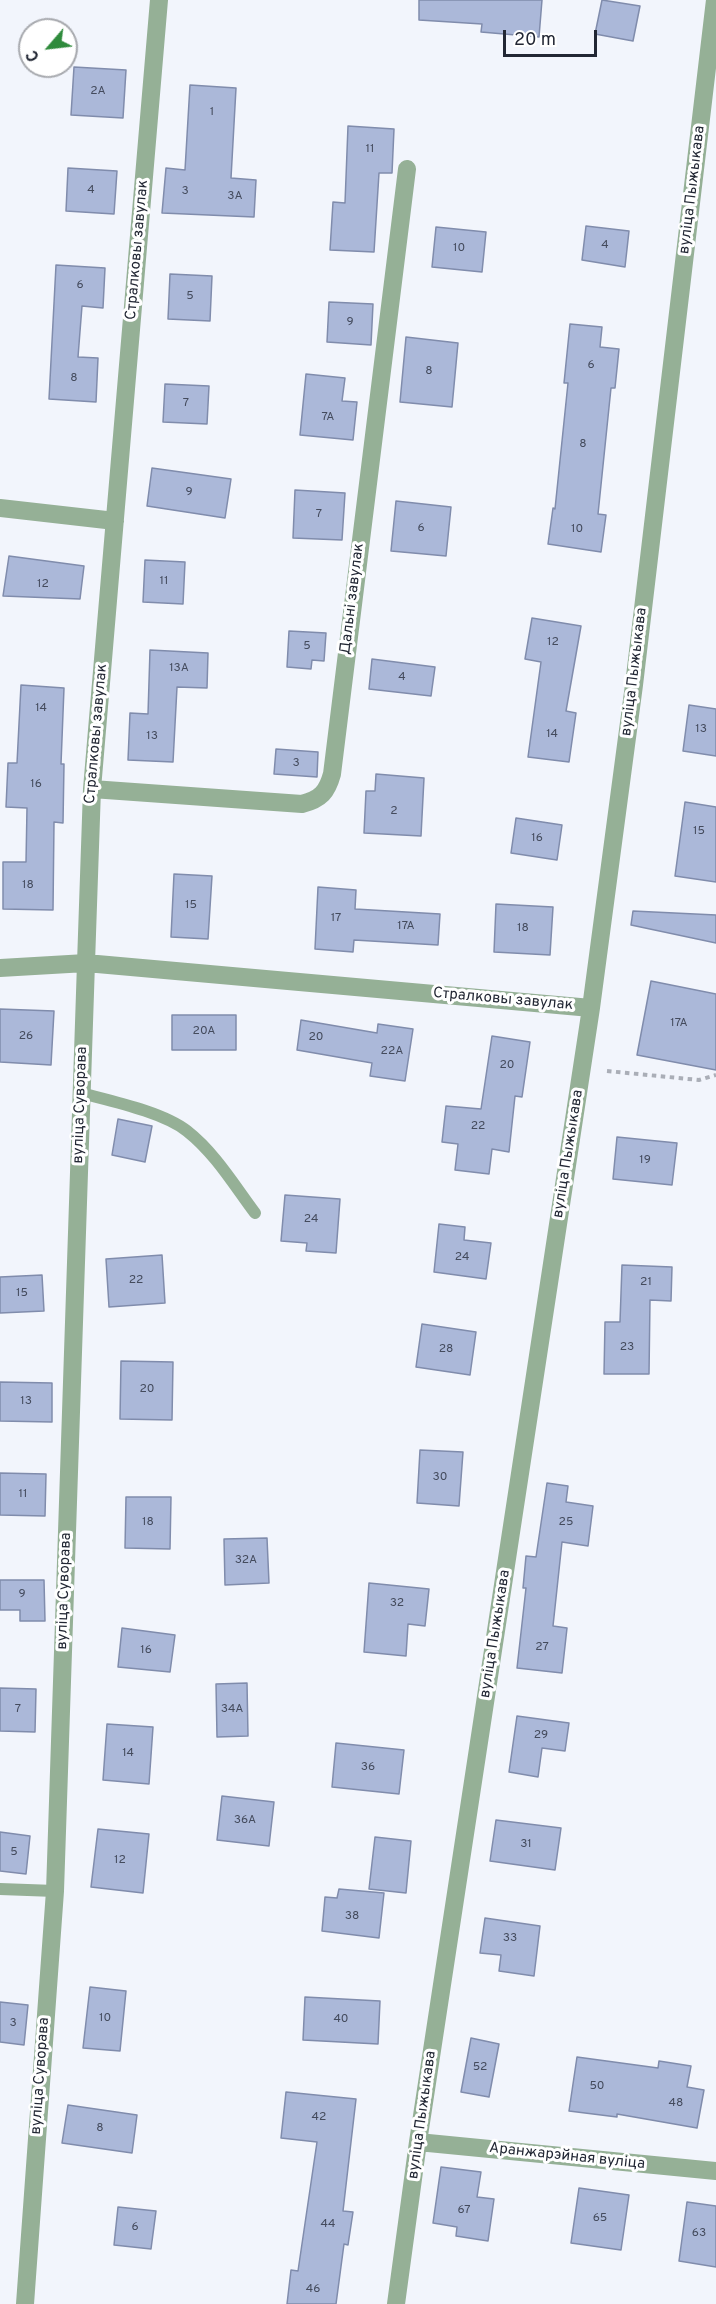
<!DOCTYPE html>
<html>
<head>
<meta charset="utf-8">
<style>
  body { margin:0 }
  #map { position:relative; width:716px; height:2304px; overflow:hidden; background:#f2f5fc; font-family:Overpass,sans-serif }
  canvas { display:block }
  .north { position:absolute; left:18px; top:18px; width:60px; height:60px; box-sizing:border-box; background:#fff; border:2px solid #a7a9ae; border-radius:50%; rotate:242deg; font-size:16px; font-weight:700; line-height:24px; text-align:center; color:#222734 }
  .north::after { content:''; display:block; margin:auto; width:21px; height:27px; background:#2f8b3c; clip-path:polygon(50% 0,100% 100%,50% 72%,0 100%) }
  .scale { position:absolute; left:503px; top:30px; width:94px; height:27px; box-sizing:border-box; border:3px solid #222734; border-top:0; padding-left:8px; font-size:18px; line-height:21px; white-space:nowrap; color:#222734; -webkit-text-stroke:4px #fff; paint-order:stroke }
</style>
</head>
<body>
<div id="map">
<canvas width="716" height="2304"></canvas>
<div class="north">С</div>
<div class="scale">20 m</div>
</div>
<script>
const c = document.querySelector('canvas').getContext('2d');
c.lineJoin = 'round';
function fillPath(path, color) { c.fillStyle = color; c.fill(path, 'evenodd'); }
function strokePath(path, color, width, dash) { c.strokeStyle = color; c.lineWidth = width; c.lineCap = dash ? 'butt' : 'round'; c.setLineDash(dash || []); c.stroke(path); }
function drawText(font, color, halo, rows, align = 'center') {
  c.font = font + ' Overpass,sans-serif'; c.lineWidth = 6; c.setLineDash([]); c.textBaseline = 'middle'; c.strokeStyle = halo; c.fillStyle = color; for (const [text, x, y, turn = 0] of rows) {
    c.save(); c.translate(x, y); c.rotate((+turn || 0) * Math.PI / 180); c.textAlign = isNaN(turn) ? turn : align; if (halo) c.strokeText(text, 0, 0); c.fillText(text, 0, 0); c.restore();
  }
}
const building = new Path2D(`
  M 419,0 L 542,0 L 539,37 L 481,32 L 482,24 L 419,20 Z
  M 602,0 L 640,6 L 633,41 L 595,34 Z
  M 74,67 L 126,70 L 123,118 L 71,115 Z
  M 190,85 L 236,88 L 231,178 L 256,180 L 254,217 L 162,213 L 166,168 L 185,170 Z
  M 348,126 L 394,129 L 392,173 L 379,173 L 374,252 L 330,250 L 333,202 L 345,203 Z
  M 68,168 L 117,171 L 114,214 L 66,211 Z
  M 586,226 L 629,231 L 625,267 L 582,260 Z
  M 436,227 L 486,232 L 482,272 L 432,267 Z
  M 56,265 L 105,268 L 103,308 L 82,306 L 78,357 L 98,358 L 96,402 L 49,399 Z
  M 170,274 L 212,276 L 210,321 L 168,319 Z
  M 329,302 L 373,304 L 371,345 L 327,342 Z
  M 570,324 L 602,327 L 600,347 L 619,349 L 615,388 L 611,388 L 598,514 L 606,515 L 601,552 L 548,544 L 553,508 L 555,509 L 568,383 L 564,383 Z
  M 406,337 L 458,343 L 452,407 L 400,402 Z
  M 306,374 L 345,378 L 342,401 L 357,402 L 353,440 L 300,435 Z
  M 165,384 L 209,386 L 207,424 L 163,422 Z
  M 152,468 L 231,479 L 225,518 L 147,506 Z
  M 295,490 L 345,493 L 342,540 L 293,538 Z
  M 396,501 L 451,507 L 446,556 L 391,551 Z
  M 9,556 L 84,566 L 80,599 L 3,596 Z
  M 145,560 L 185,562 L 183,604 L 143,602 Z
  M 532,618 L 581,626 L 566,711 L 576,713 L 569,762 L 528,757 L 541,662 L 525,659 Z
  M 289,631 L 326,633 L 324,661 L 312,660 L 311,669 L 287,667 Z
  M 150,650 L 208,653 L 207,688 L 177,687 L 173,762 L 128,760 L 130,713 L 148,714 Z
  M 372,659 L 435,667 L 431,696 L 369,689 Z
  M 21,685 L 64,688 L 61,764 L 64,764 L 63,823 L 54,822 L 53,910 L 3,909 L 3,862 L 26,862 L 27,808 L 6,807 L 8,763 L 17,763 Z
  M 689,705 L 716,709 L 716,756 L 683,751 Z
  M 276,749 L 318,752 L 317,777 L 274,774 Z
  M 376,774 L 424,778 L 421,836 L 364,833 L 366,791 L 375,791 Z
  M 685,802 L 716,807 L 716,882 L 675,876 Z
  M 516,818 L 562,825 L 557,860 L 511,853 Z
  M 174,874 L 212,876 L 208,939 L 171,937 Z
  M 318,887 L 356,890 L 355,909 L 440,914 L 438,945 L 354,940 L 353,952 L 315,949 Z
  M 496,904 L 553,907 L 550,955 L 494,952 Z
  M 633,911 L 716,915 L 716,943 L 631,925 Z
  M 651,981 L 716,994 L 716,1070 L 637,1055 Z
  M 0,1009 L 54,1011 L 51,1065 L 0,1062 Z
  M 172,1015 L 236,1015 L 236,1050 L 172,1050 Z
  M 301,1020 L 377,1033 L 378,1024 L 413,1029 L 405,1081 L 370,1076 L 372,1063 L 297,1050 Z
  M 492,1036 L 530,1042 L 522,1097 L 515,1096 L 509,1152 L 492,1149 L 489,1174 L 455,1170 L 458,1144 L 442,1142 L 446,1106 L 481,1109 Z
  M 118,1119 L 152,1126 L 145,1162 L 112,1155 Z
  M 617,1137 L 677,1143 L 672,1185 L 613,1179 Z
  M 285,1195 L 340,1199 L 336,1253 L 306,1251 L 307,1243 L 281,1241 Z
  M 439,1224 L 465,1227 L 464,1240 L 491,1243 L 486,1279 L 434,1272 Z
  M 162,1255 L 165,1303 L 109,1307 L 106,1259 Z
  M 622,1265 L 672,1267 L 671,1301 L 650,1300 L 649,1374 L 604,1374 L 605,1322 L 620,1322 Z
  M 42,1275 L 44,1311 L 0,1313 L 0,1277 Z
  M 422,1324 L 476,1332 L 470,1375 L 416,1367 Z
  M 121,1361 L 173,1362 L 172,1420 L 120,1419 Z
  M 0,1382 L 52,1383 L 52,1422 L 0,1421 Z
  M 420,1450 L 463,1452 L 459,1506 L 417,1503 Z
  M 0,1473 L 46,1474 L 45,1516 L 0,1515 Z
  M 547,1483 L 568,1486 L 566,1502 L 593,1506 L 588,1546 L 562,1542 L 553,1626 L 567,1628 L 562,1673 L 517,1668 L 526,1588 L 523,1588 L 526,1556 L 536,1557 Z
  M 126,1497 L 171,1497 L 170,1549 L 125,1548 Z
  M 267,1538 L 269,1583 L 225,1585 L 224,1539 Z
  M 0,1580 L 44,1580 L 45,1621 L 20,1621 L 20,1610 L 0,1610 Z
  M 369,1583 L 429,1589 L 425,1626 L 408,1624 L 406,1656 L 364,1652 Z
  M 122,1628 L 175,1635 L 170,1672 L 118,1667 Z
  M 247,1683 L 248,1736 L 217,1737 L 216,1684 Z
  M 0,1688 L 36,1689 L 35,1732 L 0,1731 Z
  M 517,1716 L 569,1723 L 565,1751 L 542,1748 L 538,1777 L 509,1772 Z
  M 107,1724 L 153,1727 L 149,1784 L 103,1780 Z
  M 336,1743 L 404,1750 L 399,1794 L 332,1787 Z
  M 222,1796 L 274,1802 L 269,1846 L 217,1840 Z
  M 496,1820 L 561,1828 L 555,1870 L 490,1861 Z
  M 98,1829 L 149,1834 L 143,1893 L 91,1887 Z
  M 0,1832 L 30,1836 L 26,1874 L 0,1871 Z
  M 375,1837 L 411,1841 L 406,1893 L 369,1889 Z
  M 339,1889 L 384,1893 L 379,1938 L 322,1931 L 325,1897 L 337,1898 Z
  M 485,1918 L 540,1926 L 534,1976 L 499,1971 L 501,1955 L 480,1953 Z
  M 90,1987 L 126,1991 L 120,2051 L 83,2048 Z
  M 305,1997 L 380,2001 L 378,2044 L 303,2040 Z
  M 0,2002 L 28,2005 L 24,2045 L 0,2042 Z
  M 471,2038 L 499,2044 L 489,2097 L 461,2092 Z
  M 577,2057 L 658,2068 L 659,2061 L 691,2066 L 687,2087 L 704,2090 L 697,2128 L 617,2114 L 617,2117 L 569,2111 Z
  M 286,2092 L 356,2099 L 343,2211 L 353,2212 L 348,2245 L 344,2244 L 336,2304 L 287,2304 L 291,2270 L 298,2271 L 317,2142 L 281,2138 Z
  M 68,2105 L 137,2115 L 132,2153 L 62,2143 Z
  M 441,2167 L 481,2172 L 477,2197 L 494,2199 L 488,2241 L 456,2236 L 457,2227 L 433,2223 Z
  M 579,2188 L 629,2195 L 621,2250 L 571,2243 Z
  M 687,2202 L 716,2206 L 716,2267 L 679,2261 Z
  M 118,2207 L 156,2211 L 151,2249 L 114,2245 Z`);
const path = new Path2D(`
  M 607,1071 L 699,1080 L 716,1075`);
const lane = new Path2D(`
  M 81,1093 C 111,1101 163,1112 187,1131 C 215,1153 234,1185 255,1213
  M 0,1889 L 55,1891`);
const street = new Path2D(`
  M 159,0 L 92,789 L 86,963 L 591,1008
  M 0,508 L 115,521
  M 92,789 L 302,804 C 321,799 327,792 332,774 L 407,169
  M 0,968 L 86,963 L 55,1891 L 25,2304
  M 418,2142 L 716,2171
  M 396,2304 L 418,2142 L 591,1008 L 634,685 L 715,0`);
const numberNames = [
  ["2А",98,92],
  ["1",212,113],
  ["11",370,150],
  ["4",91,191],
  ["3",185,192],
  ["3А",235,197],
  ["4",605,246],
  ["10",459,249],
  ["6",80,286],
  ["5",190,297],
  ["9",350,323],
  ["6",591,366],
  ["8",429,372],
  ["8",74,379],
  ["7",186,404],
  ["7А",328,418],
  ["8",583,445],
  ["9",189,493],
  ["7",319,515],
  ["6",421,529],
  ["10",577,530],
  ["11",164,582],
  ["12",43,585],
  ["12",553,643],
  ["5",307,647],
  ["13А",179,669],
  ["4",402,678],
  ["14",41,709],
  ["13",701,730],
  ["14",552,735],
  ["13",152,737],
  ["3",296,764],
  ["16",36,785],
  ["2",394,812],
  ["15",699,832],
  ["16",537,839],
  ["18",28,886],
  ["15",191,906],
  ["17",336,919],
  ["17А",406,927],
  ["18",523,929],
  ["17А",679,1024],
  ["20А",204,1032],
  ["26",26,1037],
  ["20",316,1038],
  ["22А",392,1052],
  ["20",507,1066],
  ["22",478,1127],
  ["19",645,1161],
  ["24",311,1220],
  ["24",462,1258],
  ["22",136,1281],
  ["21",646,1283],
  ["15",22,1294],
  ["23",627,1348],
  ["28",446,1350],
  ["20",147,1390],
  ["13",26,1402],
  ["30",440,1478],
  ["11",23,1495],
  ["18",148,1523],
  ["25",566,1523],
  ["32А",246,1561],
  ["9",22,1595],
  ["32",397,1604],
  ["27",542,1648],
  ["16",146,1651],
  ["7",18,1710],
  ["34А",232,1710],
  ["29",541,1736],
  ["14",128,1754],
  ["36",368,1768],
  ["36А",245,1821],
  ["31",526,1845],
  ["5",14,1853],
  ["12",120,1861],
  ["38",352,1917],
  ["33",510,1939],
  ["10",105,2019],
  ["40",341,2020],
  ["3",13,2024],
  ["52",480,2068],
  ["50",597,2087],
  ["48",676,2104],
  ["42",319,2118],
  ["8",100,2129],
  ["67",464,2211],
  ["65",600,2219],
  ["44",328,2225],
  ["6",135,2228],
  ["63",699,2234],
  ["46",313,2290]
];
const streetNames = [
  ["вуліца Пыжыкава",693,190,-83],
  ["Стралковы завулак",138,250,-85],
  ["Дальні завулак",353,599,-83],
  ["вуліца Пыжыкава",635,672,-83],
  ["Стралковы завулак",97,734,-85],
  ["Стралковы завулак",503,1000,5],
  ["вуліца Суворава",81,1105,-88],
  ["вуліца Пыжыкава",569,1154,-81],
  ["вуліца Суворава",65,1591,-88],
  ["вуліца Пыжыкава",496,1634,-81],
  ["вуліца Суворава",41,2076,-86],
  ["вуліца Пыжыкава",423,2115,-82],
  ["Аранжарэйная вуліца",567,2157,6]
];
fillPath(building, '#abb8d9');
strokePath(building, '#808cac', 1.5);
strokePath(path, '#aaaeb7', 4, [4.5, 4.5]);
strokePath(lane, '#95b096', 12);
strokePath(street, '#95b096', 18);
drawText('12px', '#444b5d', null, numberNames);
drawText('15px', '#222734', '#fff', streetNames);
</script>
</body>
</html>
